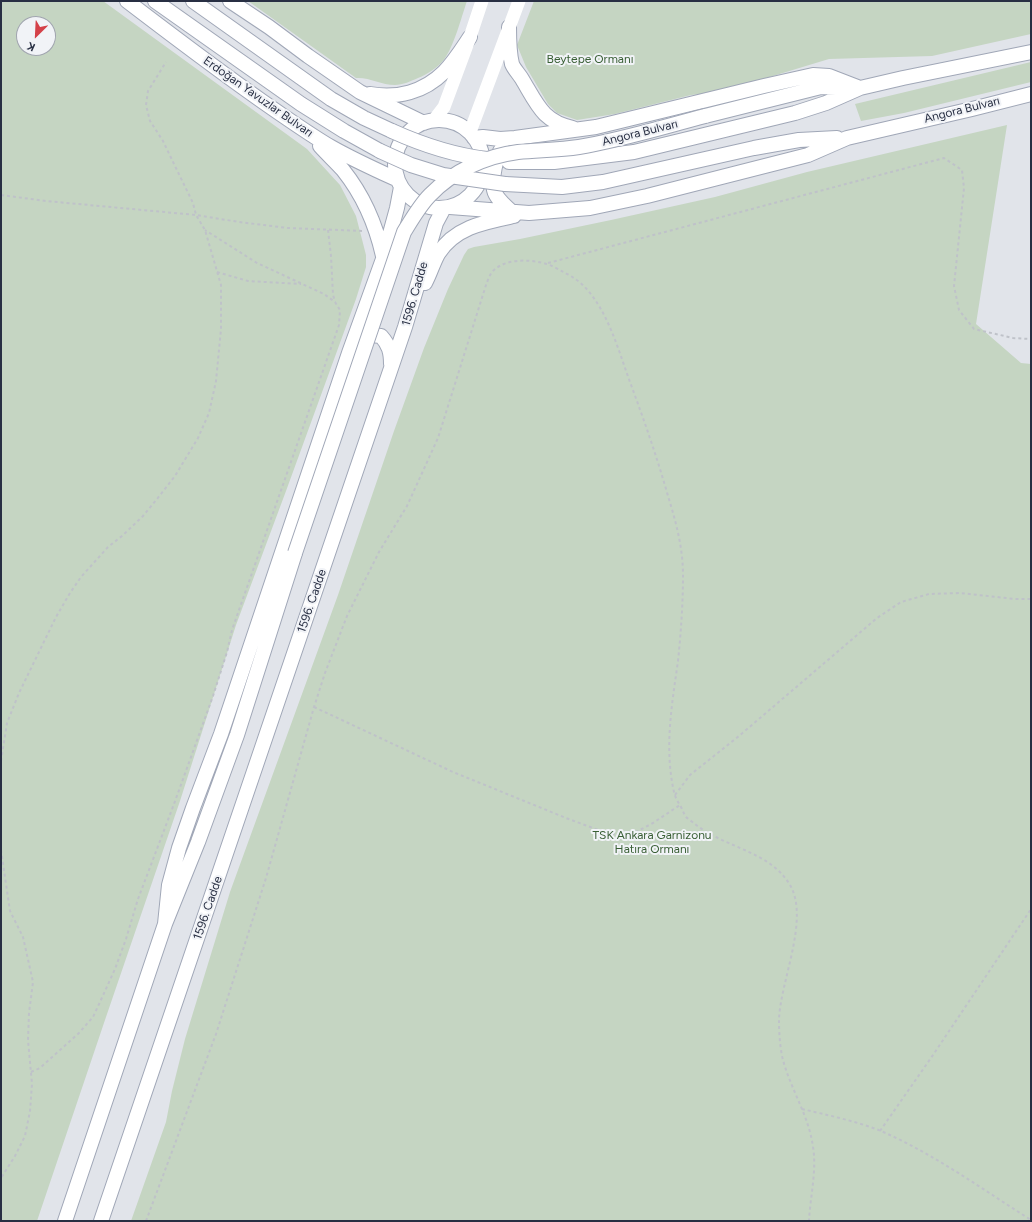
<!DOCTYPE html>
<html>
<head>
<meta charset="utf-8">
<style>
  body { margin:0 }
  #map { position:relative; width:1032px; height:1222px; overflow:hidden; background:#e1e4ea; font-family:Figtree,sans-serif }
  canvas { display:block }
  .frame { position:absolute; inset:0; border:2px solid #282f43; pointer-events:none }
  .north { position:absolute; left:16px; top:16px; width:40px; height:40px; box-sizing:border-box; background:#f1f3f7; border:1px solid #a1a5af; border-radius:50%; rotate:204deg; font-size:11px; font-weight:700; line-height:16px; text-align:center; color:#282f43 }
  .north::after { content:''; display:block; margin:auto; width:14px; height:18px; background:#d44149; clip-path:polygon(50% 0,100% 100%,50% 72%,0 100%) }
</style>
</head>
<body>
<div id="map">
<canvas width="1032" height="1222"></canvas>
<div class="frame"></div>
<div class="north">K</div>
</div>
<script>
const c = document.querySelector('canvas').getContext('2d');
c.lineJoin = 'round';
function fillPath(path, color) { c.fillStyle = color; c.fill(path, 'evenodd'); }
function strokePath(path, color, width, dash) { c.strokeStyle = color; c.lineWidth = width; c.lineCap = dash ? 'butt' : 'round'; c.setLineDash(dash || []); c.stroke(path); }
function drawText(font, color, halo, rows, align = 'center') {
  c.font = font + ' Figtree,sans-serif'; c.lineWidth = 4; c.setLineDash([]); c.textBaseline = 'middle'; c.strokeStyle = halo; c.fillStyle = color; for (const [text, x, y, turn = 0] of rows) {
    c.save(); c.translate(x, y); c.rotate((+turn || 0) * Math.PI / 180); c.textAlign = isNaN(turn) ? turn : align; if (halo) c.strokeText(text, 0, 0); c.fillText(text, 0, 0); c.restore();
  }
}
const green = new Path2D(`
  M 1,1 L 103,1 L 307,149 L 340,185 L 356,216 L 366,255 L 366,267 L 356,299 L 286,491 L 236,625 L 180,801 L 106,1017 L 37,1221 L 1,1221 ZM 24,24 L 48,24 L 48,48 L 24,48 Z
  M 248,1 L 467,1 C 461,18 454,47 443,61 C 438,67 426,75 418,78 C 411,81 403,85 395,85 C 381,85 369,77 356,78 Z
  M 534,1 L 1031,1 L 1031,34 L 932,56 L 829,59 L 720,92 L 691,95 L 615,114 L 577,120 L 557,113 L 548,104 L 526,67 L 517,45 Z
  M 1031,62 L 1031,82 L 904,113 L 861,121 L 855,104 Z
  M 1007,125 L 976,324 L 1021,363 L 1031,364 L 1031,1221 L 131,1221 L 166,1122 L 172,1091 L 185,1039 L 230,892 L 338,595 L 394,431 L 424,348 L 448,289 L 464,255 L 468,249 L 474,247 L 520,239 L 611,220 L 715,197 L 807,172 Z`);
const path = new Path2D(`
  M 1,195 L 46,201 L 196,215 L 239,222 L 288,228 L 364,231
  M 328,230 L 331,256 L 333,295 L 335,301
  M 548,263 L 944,158 L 962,170 L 964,188 L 954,286 L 959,310 L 974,329 L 1013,338 L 1031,339
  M 217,272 L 248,281 L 301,284
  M 314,707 L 453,772 L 566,818 L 609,834 L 634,833 L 653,823 L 680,805
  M 1,761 L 7,723 L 19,693 L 56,617 L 70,593 L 81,577 L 108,547 L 122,536 L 143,516 L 157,499 L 175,476 L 198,438 L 209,413 L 216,381 L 221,329 L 221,285 L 205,230 L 196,215 L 193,203 L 174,164 L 163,141 L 150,121 L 146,105 L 148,91 L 166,62
  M 675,795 L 690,775 L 739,736 L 877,618 L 901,602 L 929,594 L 960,593 L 1015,599 L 1031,599
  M 1,850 L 10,911 L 23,937 L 33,982 L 29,1013 L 28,1040 L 32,1084 L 30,1111 L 25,1136 L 15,1156 L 1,1178
  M 31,1072 L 40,1068 L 79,1033 L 93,1017 L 100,1002 L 115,969 L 126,939 L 138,899 L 174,804 L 213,696 L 227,652 L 232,630 L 339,325 L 340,310 L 335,302 L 324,294 L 257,263 L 205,230
  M 802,1109 C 827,1115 856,1121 881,1131 C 934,1154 982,1189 1031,1220
  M 880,1131 L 933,1055 L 1031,909
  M 146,1221 L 216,1034 L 266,878 L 314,707 L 325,673 L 347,616 L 379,552 L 407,506 L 438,438 L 486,285 C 488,280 490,273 494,270 C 508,257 538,259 554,267 C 569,275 579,279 590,293 C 610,318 619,352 630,382 C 644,420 657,457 668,496 C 676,522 683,548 683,575 C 683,603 681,632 678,661 C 672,704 664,748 674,792 C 675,797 678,802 681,807 C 683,811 684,814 686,817 C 687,818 695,824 695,824 C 725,848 770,851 790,885 C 810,919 780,982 779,1020 C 779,1033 780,1048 783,1060 C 791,1090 809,1116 813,1147 C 817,1170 810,1198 809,1221`);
const secondary = new Path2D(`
  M 434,120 L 444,107 L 470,37 L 482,1
  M 470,132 L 519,1`);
const primary = new Path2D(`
  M 127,1 C 178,40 229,79 282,115 C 298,126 314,137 331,147 C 352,159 374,169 396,179
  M 155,1 L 301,104 L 344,131 L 380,151
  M 193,1 L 331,99 L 364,118 L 392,131
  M 230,1 L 269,27 L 308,56 L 360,92 L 424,123
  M 509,27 C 509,39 509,52 512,64 C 514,69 519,74 522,79 C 537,104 543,122 573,128
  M 370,94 C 397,99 424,92 444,72 C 454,62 462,49 470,37
  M 705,116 L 821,87 L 851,88
  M395 164a44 44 0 1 1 88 0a44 44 0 1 1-88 0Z
  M 474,138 L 483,137 L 500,139 L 515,138 L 596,127 L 764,86 L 813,75 L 829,76 L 860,88
  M 320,146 C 327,154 336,162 343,170 C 363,195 376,225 383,256
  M 502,148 C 496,157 491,179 494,190 C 496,199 506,206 512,212
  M 509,162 L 554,162 L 634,152 L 795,113 L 826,103 L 860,88 L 903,78 L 1031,52
  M 505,184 L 562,187 L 603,182 L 754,148 L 799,140 L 837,138
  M 450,207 L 529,213 L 590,208 L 647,196 L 808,155 L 847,138 L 972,109 L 1031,94
  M 425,283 C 430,274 433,263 438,254 C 455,227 485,222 514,216
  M 360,343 L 370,335 L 381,336 C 389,345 391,352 391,364
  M 165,924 L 169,885 L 179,848 L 193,808 L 221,734 L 349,353 L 383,259 L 397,208 L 401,187
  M 65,1221 L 165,924 L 198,842 L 237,735 L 295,553
  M 101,1221 L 405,327 L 436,223 L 444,208`);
const primaryBridge = new Path2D(`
  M 392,131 C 423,145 452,155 487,159
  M 380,151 L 411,165 L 443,175 L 505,184
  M 295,553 L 404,232 C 412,219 420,205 430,195 C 453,171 486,156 518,152 C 538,150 559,150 579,147 C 621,140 663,127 705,116`);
const parkNames = [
  ["Beytepe Ormanı",590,59],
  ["TSK Ankara Garnizonu",652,835],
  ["Hatıra Ormanı",652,849]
];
const streetNames = [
  ["Erdoğan Yavuzlar Bulvarı",258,97,35],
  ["Angora Bulvarı",962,110,-14],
  ["Angora Bulvarı",640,133,-14],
  ["1596. Cadde",415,294,-74],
  ["1596. Cadde",312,601,-71],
  ["1596. Cadde",208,908,-71]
];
fillPath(green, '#c5d5c2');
strokePath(primary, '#a0a7b7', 16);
strokePath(path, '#bfc2c9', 2, [3, 3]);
strokePath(secondary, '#fff', 13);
strokePath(primary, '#fff', 14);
strokePath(primaryBridge, '#a0a7b7', 16, []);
strokePath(primaryBridge, '#fff', 14);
drawText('12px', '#395f35', '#f1f3f7', parkNames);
drawText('12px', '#282f43', '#f1f3f7', streetNames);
</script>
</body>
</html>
